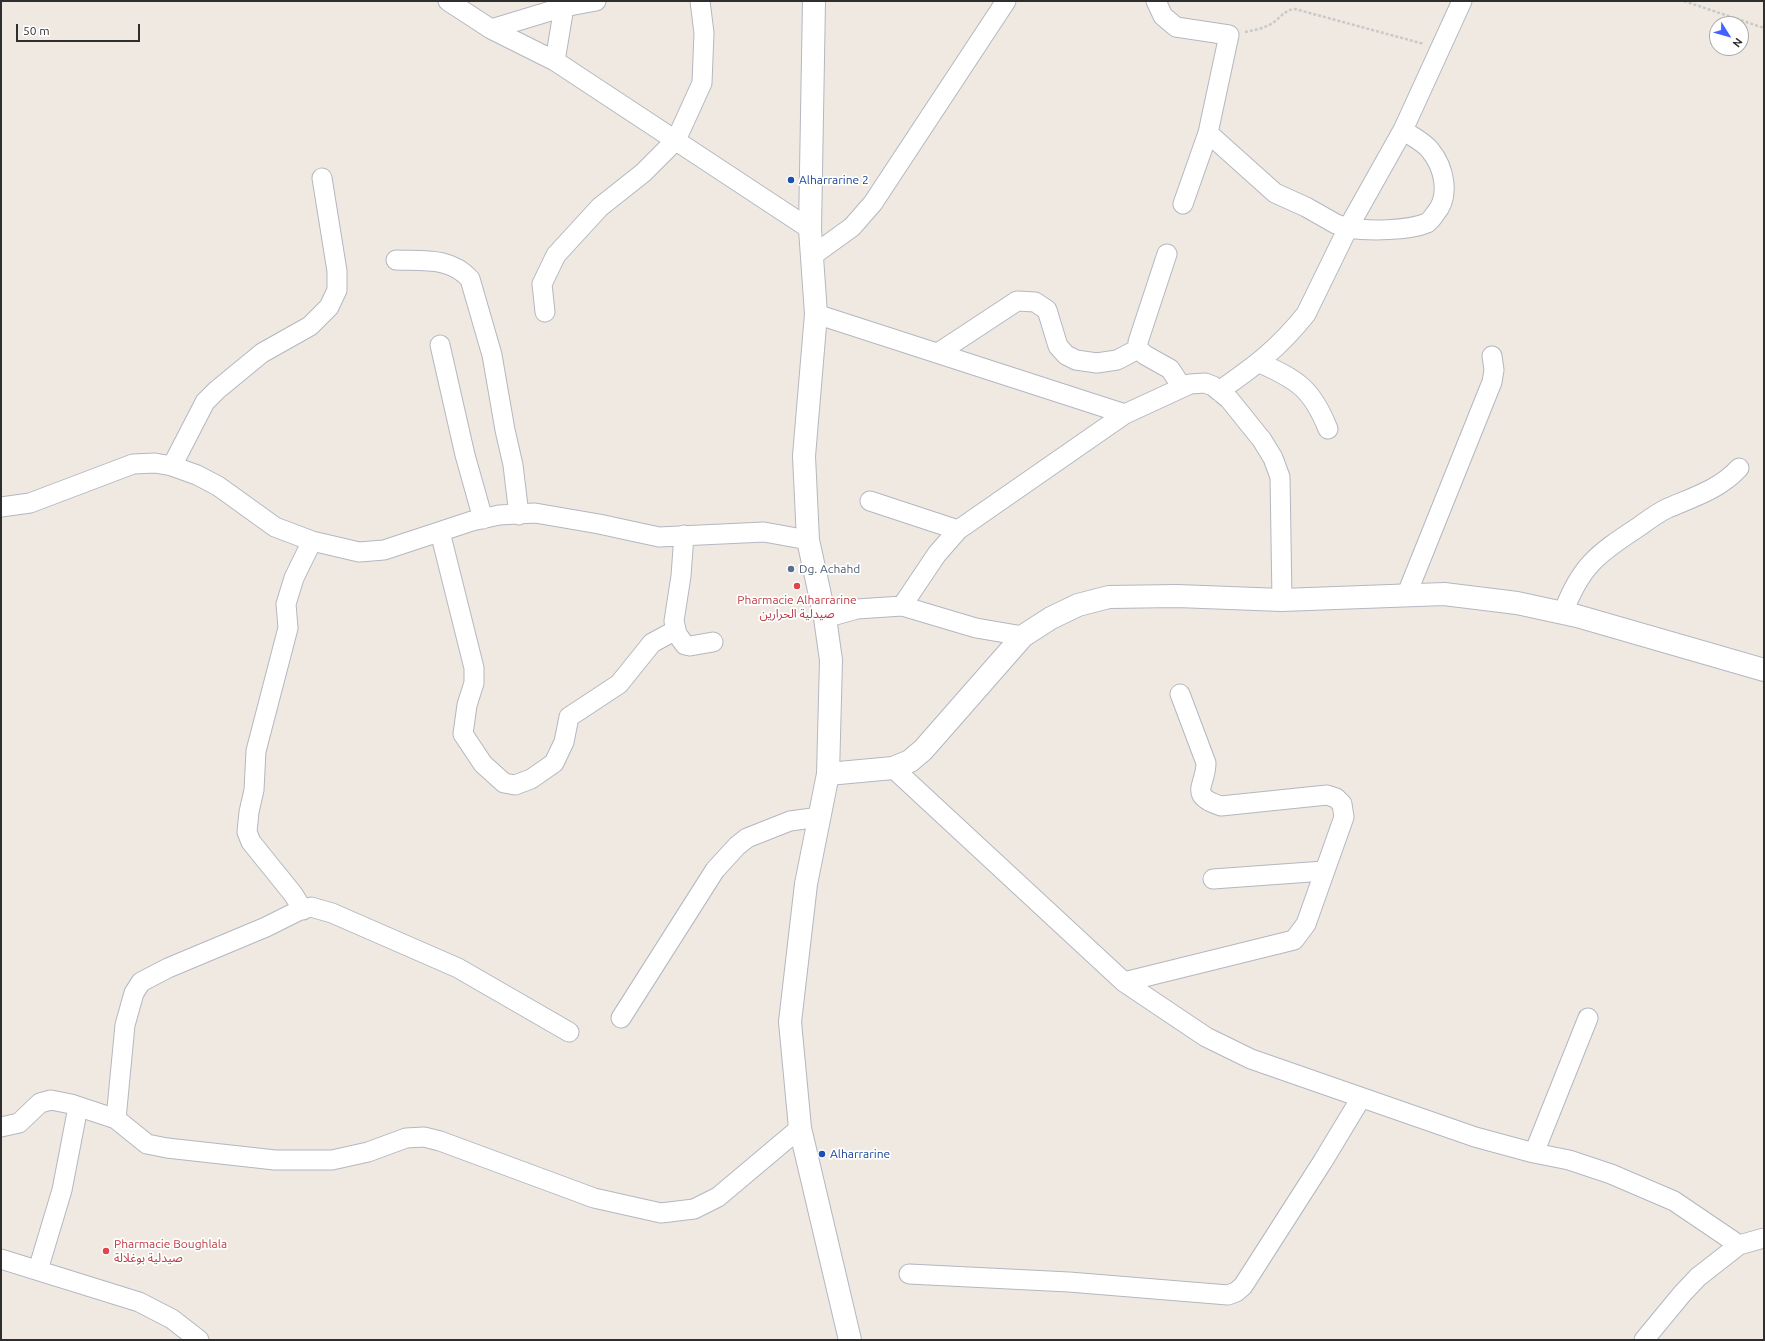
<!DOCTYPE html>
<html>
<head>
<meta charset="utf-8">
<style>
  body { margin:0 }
  #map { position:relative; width:1765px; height:1341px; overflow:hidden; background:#efe9e1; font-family:Ubuntu,sans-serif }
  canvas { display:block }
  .frame { position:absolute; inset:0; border:2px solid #2e2e2e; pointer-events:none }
  .north { position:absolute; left:1709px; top:16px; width:40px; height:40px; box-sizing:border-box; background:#fff; border:1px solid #ababab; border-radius:50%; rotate:127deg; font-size:11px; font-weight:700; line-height:16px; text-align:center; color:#2e2e2e }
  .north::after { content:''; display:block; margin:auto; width:14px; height:18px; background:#4264fb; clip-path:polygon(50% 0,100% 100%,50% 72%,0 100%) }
  .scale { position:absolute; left:16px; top:24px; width:124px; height:18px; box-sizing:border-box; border:2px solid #2e2e2e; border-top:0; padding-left:5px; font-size:12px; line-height:14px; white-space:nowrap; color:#2e2e2e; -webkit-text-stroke:3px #fff; paint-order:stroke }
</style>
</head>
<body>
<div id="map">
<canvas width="1765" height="1341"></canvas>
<div class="frame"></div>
<div class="north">N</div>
<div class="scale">50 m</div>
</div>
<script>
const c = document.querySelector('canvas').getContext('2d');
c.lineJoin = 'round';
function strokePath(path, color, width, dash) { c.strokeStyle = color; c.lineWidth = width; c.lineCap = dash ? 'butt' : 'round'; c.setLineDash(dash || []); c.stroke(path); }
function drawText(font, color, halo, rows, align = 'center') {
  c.font = font + ' Ubuntu,"Noto Sans Arabic",sans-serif'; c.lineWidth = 3.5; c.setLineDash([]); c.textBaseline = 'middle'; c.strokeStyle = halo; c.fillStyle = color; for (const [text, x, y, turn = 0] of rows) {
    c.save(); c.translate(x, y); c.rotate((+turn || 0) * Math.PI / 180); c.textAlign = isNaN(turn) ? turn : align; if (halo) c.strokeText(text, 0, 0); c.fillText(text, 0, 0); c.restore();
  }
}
const path = new Path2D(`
  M 1684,1 L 1764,28
  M 1245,32 C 1255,30 1266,28 1274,22 C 1282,16 1285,10 1295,9 L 1424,44`);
const street = new Path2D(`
  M 448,1 L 491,29 L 555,61 L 810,229
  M 1156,1 L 1163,16 L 1176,27 L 1229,35 L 1208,133 L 1183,204
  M 491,29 L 564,7 L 596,1
  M 555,61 L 564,7
  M 1403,130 C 1411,136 1424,142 1430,150 C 1444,167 1451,196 1435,214 C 1433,217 1430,221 1427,223 C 1408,231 1368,231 1348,228 L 1403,130 L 1462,1
  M 1208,133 L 1275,193 L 1306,207 L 1336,224 L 1348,228 L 1306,314 C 1278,349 1255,366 1219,391
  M 1167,254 L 1138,342 L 1138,349 L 1145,355 L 1170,369 L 1182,387
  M 812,256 L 852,227 L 873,203 L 1006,1
  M 396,260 C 424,261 450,257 470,279 L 492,355 L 505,430 L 513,465 L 519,515
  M 545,312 L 542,284 L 556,255 L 600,207 L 643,173 L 676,140 L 702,83 L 704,33 L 700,1
  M 816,314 L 1125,414
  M 440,345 L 465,455 L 483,519
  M 938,353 L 1017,301 L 1035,302 L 1047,310 L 1058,346 L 1066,355 L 1076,360 L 1097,363 L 1117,360 L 1138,349
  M 1260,363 C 1298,380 1312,389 1328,429
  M 172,466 L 205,402 L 217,390 L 262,353 L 310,326 L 329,307 L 337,290 L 337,271 L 322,178
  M 870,501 L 958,530
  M 1,507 L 30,503 L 133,464 L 155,463 L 172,466 L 197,475 L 218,486 L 275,527 L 312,541 L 359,552 L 384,550 L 472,521 L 499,515 L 535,513 L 599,524 L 659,537 L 764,532 L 808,540
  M 440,532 L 474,668 L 474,683 L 467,705 L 463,734 L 483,764 L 504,783 L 515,785 L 531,779 L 554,763 L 564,742 L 569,717 L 619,684 L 652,643 L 676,630
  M 684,535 L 681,576 L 674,621 L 677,634 L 685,645 L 690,646 L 713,642
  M 1406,596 L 1492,382 L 1494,370 L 1492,356
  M 902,606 L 937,554 L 958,530 L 1125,414 L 1190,384 L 1205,383 L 1213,386 L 1229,399 L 1262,440 L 1273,458 L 1280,477 L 1282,600
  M 1563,613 C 1580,567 1597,554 1637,528 C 1647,521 1657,513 1668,508 C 1694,497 1720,489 1739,468
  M 825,618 L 857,609 L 902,606 L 976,628 L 1023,636
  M 893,768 L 1124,982 L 1206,1037 L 1251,1059 L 1475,1137 L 1534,1153 L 1569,1160 L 1611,1174 L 1674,1201 L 1739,1245
  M 1213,879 L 1324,871
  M 303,910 L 293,894 L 251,842 L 247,832 L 249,812 L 254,790 L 256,751 L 288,628 L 286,604 L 294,578 L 312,541
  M 1124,982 L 1294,940 L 1306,924 L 1344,817 L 1342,804 L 1336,798 L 1327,795 L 1221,806 C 1187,795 1206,786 1206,763 L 1180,694
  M 621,1018 L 715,870 L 737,846 L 747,838 L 790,821 L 820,817
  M 116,1119 L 125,1025 L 134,993 L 141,982 L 168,968 L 266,927 L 298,911 L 311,907 L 332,913 L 458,968 L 569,1032
  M 1,1127 L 19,1123 L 40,1103 L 51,1100 L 71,1104 L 116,1119 L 147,1144 L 167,1148 L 275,1160 L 332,1160 L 368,1152 L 406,1138 L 424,1137 L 440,1141 L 594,1198 L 661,1213 L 694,1209 L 718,1197 L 800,1128
  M 1534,1153 L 1588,1018
  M 1,1259 L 139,1302 L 172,1319 L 199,1340
  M 38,1270 L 62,1190 L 78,1107
  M 909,1274 L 1069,1282 L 1228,1295 L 1236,1292 L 1243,1286 L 1323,1161 L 1361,1098
  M 1644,1340 L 1682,1294 L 1698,1277 L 1739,1245 L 1764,1238`);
const secondary = new Path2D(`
  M 814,1 L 810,229 L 816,314 L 804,456 L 808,540 L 825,618 L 831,660 L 828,774 L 806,884 L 790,1022 L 800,1128 L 850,1340
  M 828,774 L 893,768 L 910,761 L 923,750 L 1023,636 L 1051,618 L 1078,605 L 1109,597 L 1177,596 L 1282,600 L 1444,594 L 1517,603 L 1577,616 L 1764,670`);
const markers = [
  [791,180,4,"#1a4fb4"],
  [791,569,4,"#5c6f8a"],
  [797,586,4,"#e0444e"],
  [822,1154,4,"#1a4fb4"],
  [106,1251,4,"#e0444e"]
];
const transitNames = [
  ["Alharrarine 2",799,180],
  ["Alharrarine",830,1154]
];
const serviceNames = [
  ["Dg. Achahd",799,569]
];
const healthNames = [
  ["Pharmacie Alharrarine",797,600],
  ["صيدلية الحرارين",797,614],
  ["Pharmacie Boughlala",114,1244,"left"],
  ["صيدلية بوغلالة",114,1258,"left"]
];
strokePath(street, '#b4b7c1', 21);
strokePath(secondary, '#b4b7c1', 24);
strokePath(path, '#c9c9c9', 2.5, [3, 2]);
strokePath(street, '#fff', 19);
strokePath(secondary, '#fff', 22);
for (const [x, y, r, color] of markers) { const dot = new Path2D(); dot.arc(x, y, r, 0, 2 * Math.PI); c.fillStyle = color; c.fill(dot); strokePath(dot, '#fff', 1.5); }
drawText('12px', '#164399', '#fff', transitNames, 'left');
drawText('12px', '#4e5e75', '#fff', serviceNames, 'left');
drawText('12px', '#be3a42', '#fff', healthNames);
</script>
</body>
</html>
